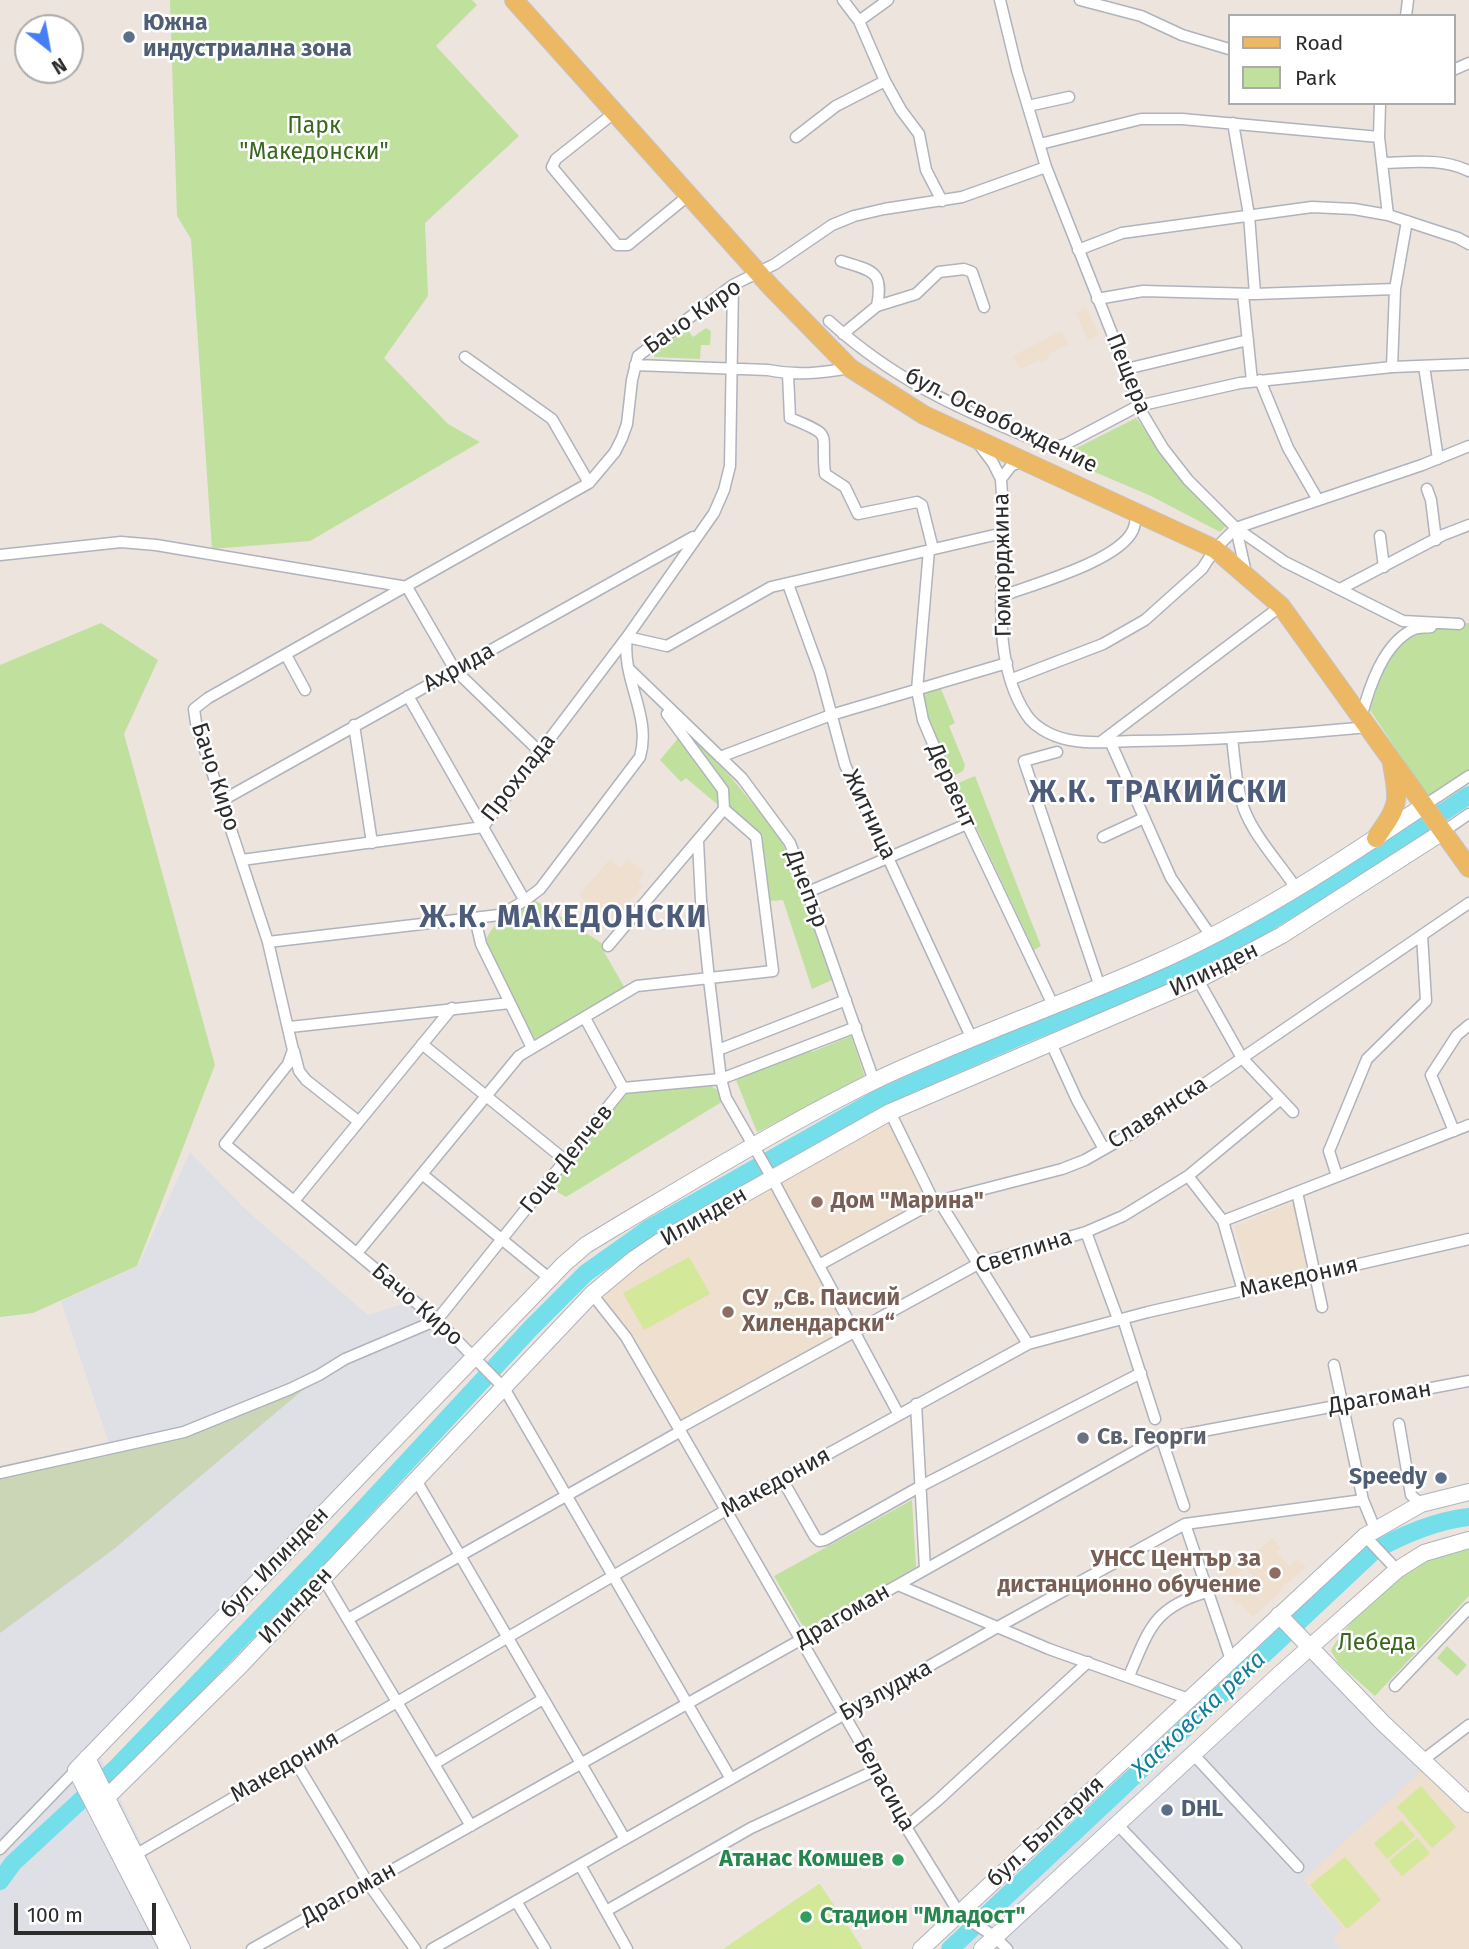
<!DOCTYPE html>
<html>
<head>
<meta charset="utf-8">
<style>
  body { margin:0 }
  #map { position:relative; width:1469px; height:1949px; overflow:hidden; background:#ede4de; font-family:"Fira Sans",sans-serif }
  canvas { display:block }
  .legend { position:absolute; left:1228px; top:14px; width:228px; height:91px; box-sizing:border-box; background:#fff; border:2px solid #ababab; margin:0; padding:9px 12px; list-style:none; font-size:21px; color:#2c2c2c }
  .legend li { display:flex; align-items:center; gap:14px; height:35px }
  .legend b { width:35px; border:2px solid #ababab }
  .north { position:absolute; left:14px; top:14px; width:70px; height:70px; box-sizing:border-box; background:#fff; border:2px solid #ababab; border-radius:50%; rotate:149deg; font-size:19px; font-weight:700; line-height:28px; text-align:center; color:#2c2c2c }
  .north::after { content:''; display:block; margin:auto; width:24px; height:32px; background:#4480f4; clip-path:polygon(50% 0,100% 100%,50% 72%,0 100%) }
  .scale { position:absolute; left:14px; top:1903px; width:142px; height:32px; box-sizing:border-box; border:4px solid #2c2c2c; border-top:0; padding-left:9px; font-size:21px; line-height:24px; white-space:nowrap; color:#2c2c2c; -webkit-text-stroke:5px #fff; paint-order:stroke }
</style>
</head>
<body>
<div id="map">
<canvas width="1469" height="1949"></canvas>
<ul class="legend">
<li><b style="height:9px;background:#edb864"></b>Road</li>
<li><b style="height:19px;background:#bfe19d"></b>Park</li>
</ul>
<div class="north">N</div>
<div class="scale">100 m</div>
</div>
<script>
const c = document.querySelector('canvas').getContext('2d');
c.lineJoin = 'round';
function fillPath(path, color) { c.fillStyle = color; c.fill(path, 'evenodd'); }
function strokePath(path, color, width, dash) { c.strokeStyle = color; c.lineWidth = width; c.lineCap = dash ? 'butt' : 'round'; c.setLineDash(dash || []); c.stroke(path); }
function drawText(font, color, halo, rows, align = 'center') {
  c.font = font + ' "Fira Sans",sans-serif'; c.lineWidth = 5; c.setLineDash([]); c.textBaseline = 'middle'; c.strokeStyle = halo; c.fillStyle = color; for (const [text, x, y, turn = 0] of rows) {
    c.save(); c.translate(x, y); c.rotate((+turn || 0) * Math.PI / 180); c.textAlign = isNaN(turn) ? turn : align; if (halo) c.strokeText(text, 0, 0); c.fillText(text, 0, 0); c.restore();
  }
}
const industrial = new Path2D(`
  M 190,1152 L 245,1209 L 368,1315 L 425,1297 L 475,1357 L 96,1748 L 192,1949 L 0,1949 L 0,1630 L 182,1429 L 110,1446 L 61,1301 L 138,1266 Z
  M 1311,1646 L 1469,1805 L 1469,1949 L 949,1949 L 982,1915 L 1065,1845 Z`);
const education = new Path2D(`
  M 1086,307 L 1099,335 L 1088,340 L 1076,313 Z
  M 1061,331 L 1069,344 L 1049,354 L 1050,357 L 1041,363 L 1039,360 L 1020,369 L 1013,356 Z
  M 610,859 L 621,868 L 628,859 L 645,873 L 638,882 L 643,886 L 629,903 L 627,902 L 625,904 L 627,906 L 608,929 L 604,926 L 600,931 L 580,914 L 588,903 L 579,895 Z
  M 889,1117 L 931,1200 L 821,1260 L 779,1179 Z
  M 772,1186 L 851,1329 L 681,1421 L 635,1338 L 602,1296 L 625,1272 L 671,1242 Z
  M 1294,1202 L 1309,1270 L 1250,1284 L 1234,1226 Z
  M 1272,1538 L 1281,1547 L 1277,1552 L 1289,1566 L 1297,1559 L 1306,1567 L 1282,1587 L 1283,1589 L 1253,1617 L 1239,1603 L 1237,1605 L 1215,1579 L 1246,1550 L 1252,1556 ZM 1245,1567 L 1260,1583 L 1247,1595 L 1232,1579 Z
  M 1423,1769 L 1469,1812 L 1469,1949 L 1341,1949 L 1333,1939 L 1342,1928 L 1303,1880 Z`);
const green = new Path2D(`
  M 170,0 L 472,0 L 477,5 L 436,46 L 519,136 L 425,223 L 428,296 L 384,358 L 448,424 L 480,442 L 310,541 L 212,549 L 191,239 L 177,216 Z
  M 686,328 L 693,337 L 706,328 L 711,331 L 710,345 L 701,345 L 700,359 L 654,357 L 654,350 Z
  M 1136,418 L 1190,490 L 1227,525 L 1220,532 L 1151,496 L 1062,458 L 1063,455 Z
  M 101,623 L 158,660 L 124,734 L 215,1065 L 137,1266 L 33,1313 L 0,1317 L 0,665 Z
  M 1469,623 L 1469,771 L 1428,797 L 1370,710 C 1389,649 1403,628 1469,623 Z
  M 941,689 L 955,723 L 949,726 L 965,765 L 963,771 L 953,776 L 928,717 L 924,694 Z
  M 672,717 L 729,775 L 781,838 L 832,980 L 812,989 L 783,900 L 770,901 L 762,834 L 726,805 Z
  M 680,736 L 719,789 L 718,805 L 686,778 L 681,782 L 660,760 Z
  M 975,776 C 997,832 1018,889 1041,946 L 1034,950 L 956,784 Z
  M 533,899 L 606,946 L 603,950 L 626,990 L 532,1045 L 484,944 C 493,920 513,911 533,899 Z
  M 851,1036 L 866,1080 L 757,1132 L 736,1080 L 803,1048 L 809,1047 L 812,1052 Z
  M 709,1085 L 719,1091 L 722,1100 L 720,1103 L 566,1197 L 551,1188 L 626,1094 Z
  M 912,1500 L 916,1567 L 805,1630 L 774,1576 Z
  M 1469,1545 L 1469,1596 L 1375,1696 L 1339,1664 L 1331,1651 C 1340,1631 1389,1579 1408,1568 C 1427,1556 1447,1550 1469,1545 Z
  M 1447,1646 L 1467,1665 L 1457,1676 L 1437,1658 Z`);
const cemetery = new Path2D(`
  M 317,1378 L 114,1549 L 0,1633 L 0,1473 L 184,1432 Z`);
const pitch = new Path2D(`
  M 689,1257 L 710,1294 L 644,1330 L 623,1293 Z
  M 1421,1786 L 1456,1827 L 1432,1848 L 1397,1807 Z
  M 1402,1820 L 1415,1836 L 1387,1859 L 1374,1843 Z
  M 1417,1838 L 1430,1853 L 1402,1876 L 1389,1861 Z
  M 1345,1857 L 1381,1900 L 1347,1929 L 1310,1885 Z
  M 820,1884 L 863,1949 L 723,1949 L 819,1884 Z`);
const river = new Path2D(`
  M 0,1881 L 13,1863 L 117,1767 L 318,1558 L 531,1328 L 586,1273 L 648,1229 L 879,1098 L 1018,1037 L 1153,982 L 1245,936 L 1386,850 L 1469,795
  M 950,1949 L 1375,1550 C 1405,1534 1435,1521 1469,1517`);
const street = new Path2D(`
  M 843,0 L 859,21 L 885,81 L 901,110 L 919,134 L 926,170 L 942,201
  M 1000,0 L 1017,70 L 1046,167 L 1126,369 L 1138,406 L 1163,448 L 1188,480 L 1236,528 L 1285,562 L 1403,621 L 1459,624
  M 1080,0 L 1141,16 L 1182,35 L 1229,49
  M 1406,16 L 1408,0
  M 859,21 L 888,0
  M 1453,70 L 1469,63
  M 1380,103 L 1379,137 L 1388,215
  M 1028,106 L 1069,97
  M 614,113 L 556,159 L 552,167 L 617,245 L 628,245 L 689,195
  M 1233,123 L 1249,215 L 1255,294
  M 796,137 L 836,106 L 885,81
  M 1040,144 L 1141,119 L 1182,119 L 1379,137
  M 1382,163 C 1412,162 1441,158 1469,171
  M 1078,250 L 1122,233 L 1312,207 L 1354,209 L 1388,215 L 1458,238 L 1469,244
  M 841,261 C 872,271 884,270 877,306
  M 1243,294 L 1252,381
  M 1097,299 L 1143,291 L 1255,294 L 1395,289
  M 829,321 C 897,383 961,409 1044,444 L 1055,447 L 1066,444 L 1138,406 L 1240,383 L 1392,367 L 1469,364
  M 843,334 L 877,306 L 916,294 L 939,272 L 964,269 L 972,272 L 984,307
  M 465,357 L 552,419 L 589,483
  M 635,365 L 768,370 C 797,376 821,373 850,368
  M 1424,366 L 1438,459
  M 1392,367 L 1395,289 L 1407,221
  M 1126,369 L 1248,340
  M 788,374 L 790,418 C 836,437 820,431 825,474 L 845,487 L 858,514 L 917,502 L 922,505 L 933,549
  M 1260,380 L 1288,448 L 1318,500
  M 978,443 L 993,463 L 1001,479
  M 1022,461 L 1011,466 L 1001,479 C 1002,498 1004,518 1003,537 C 1002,593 993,664 1026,714 C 1036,730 1058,739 1076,741 C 1095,744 1116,741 1134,741 C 1212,741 1290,734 1368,727
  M 1427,489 L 1431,500 L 1436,540
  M 1236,528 L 1246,573
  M 1380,536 L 1384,567
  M 929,550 L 917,690 L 923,720 L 967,824 L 1053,1005
  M 0,555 L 121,542 L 156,545 L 407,587 L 455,670 L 541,753
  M 788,584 L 820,672 L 845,765 L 972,1039
  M 1340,589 L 1443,535 L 1469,525
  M 1002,596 C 1034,584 1119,561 1133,530 C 1135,525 1136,519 1137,514
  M 627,637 L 667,646 L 771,587 L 1003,533
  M 286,655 L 305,690
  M 629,669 L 742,778 L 790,843 L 874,1081
  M 1012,679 L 1103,644 L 1145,620 L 1202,569 L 1215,549 L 1236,528 L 1422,465 L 1469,446
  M 408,696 L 525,901
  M 1361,718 C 1369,688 1383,643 1414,629 C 1419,627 1426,628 1431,627
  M 354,725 L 372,843
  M 1232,738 C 1235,762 1236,786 1244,809 C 1254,836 1280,864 1296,888
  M 1102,741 L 1281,606
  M 1110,741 L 1171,878 L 1211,936
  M 1057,752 L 1024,761 L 1100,987
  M 720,757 L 831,715 L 1007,663
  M 223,800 L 693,537
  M 1425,805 L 1469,776
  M 1444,831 L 1469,814
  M 1103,837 L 1144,818
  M 698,841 L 701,901 L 709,979 L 721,1079 L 726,1098 L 772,1178 L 899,1415
  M 242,860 L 483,827 L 627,637 L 714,513 L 724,490 L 730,466 L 733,285
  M 808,892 L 967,824
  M 475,918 L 481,944 L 510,1003
  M 268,942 L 499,915 C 515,908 526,900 540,889 L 640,757 C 652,715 621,680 627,637
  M 608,946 L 724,809 L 723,790 L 667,714
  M 1198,980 L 1242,1058 L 1293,1112
  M 585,1018 L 623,1088
  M 290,1027 L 510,1003 L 532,1048
  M 1051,1043 L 1077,1100 L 1104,1149
  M 422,1044 L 565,1160
  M 718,1050 L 846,1000
  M 294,1051 L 299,1071 L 306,1080 L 358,1121
  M 890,1112 L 934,1202
  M 1454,1131 L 1431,1075 L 1457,1035 L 1469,1025
  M 422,1174 L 549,1278
  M 1188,1176 L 1223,1221 L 1243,1291
  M 1337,1176 L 1329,1151 L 1367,1059 L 1426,1001 L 1422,935
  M 1297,1192 L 1322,1307
  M 294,1201 L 452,1008
  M 939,1201 L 1028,1344
  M 1223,1221 L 1469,1125
  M 1086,1232 L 1118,1319 L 1123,1319 L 1155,1419
  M 357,1253 L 519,1056 L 637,986 L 773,971 L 756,837 L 724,809
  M 819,1265 L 934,1202 L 1062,1169 L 1085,1160 L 1134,1132 L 1469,903
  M 592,1294 L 626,1337 L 876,1770 L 906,1827 L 959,1913 L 995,1937 L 1007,1949
  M 1334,1365 L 1363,1500 L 1375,1529
  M 916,1404 L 925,1569
  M 1399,1424 L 1411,1495 L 1421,1504
  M 679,1428 L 978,1264 L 1086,1232 L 1123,1216 L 1188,1176 L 1281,1099
  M 1161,1437 L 1184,1506
  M 0,1473 L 184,1432 L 290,1389 L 319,1375 L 345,1359 L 437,1320 L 623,1088 L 721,1079 L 856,1027
  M 782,1479 L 815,1537 L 819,1541 L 825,1540 L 921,1486 L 1141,1373
  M 416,1480 L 625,1839
  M 1185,1524 L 1231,1660
  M 1365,1536 L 1397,1570
  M 323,1578 L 471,1826
  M 898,1585 L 1049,1649 L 1189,1699
  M 348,1619 L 681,1431
  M 1129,1676 C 1149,1629 1154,1607 1207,1592
  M 1395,1686 L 1469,1608
  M 1193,1754 L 1298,1867
  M 1423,1760 L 1469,1725
  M 295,1761 L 368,1883 L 415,1949
  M 434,1764 L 543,1699
  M 731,1779 L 504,1388 L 437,1320 L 225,1144 L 288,1064 L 293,1050 L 268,942 L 196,723 L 194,709 L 208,698 L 589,483 L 615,452 L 622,438 L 627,424 L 632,380 L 638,356 L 733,285 L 775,264 L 832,225 L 854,216 L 884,209 L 962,197 L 1046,167
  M 1117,1824 L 1236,1949
  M 906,1827 L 937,1801 L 1088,1662
  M 0,1849 L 76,1770
  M 135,1855 L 726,1510 L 1028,1344 L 1148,1312 L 1469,1239
  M 580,1865 L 627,1949
  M 516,1901 L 545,1949
  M 606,1911 L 751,1828 L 876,1770
  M 252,1949 L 1155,1440 L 1469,1381
  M 432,1949 L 996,1628 L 1185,1524 L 1363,1500`);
const secondary = new Path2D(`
  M 1279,1615 L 1383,1723 L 1469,1804
  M 87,1758 L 182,1949
  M 96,1808 L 240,1666 L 592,1294 L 634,1259 L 659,1242 L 890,1112 L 1198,980 L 1282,935 L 1444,831
  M 168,1949 L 76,1770 L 564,1264 L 586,1245 L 614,1228 C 698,1178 783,1126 872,1082 C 966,1037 1065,1004 1160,961 C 1254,919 1340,862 1425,805
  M 921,1949 L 1365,1536 L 1421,1504 L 1469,1492
  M 982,1949 L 1281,1673 L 1397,1570 L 1424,1553 L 1469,1540`);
const primary = new Path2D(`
  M 514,0 L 771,287 L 850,368 L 924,415 L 1215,549 L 1281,606 L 1469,868
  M 1376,838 C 1398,806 1400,804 1392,764`);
const markers = [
  [129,37,7,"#5c6f8a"],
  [817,1202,7,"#8d6e63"],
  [728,1312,7,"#8d6e63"],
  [1083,1438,7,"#6b7280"],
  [1441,1478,7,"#5c6f8a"],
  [1275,1573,7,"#8d6e63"],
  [1167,1810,7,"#5c6f8a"],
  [898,1860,7,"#2e9e5b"],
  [806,1917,7,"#2e9e5b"]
];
const serviceNames = [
  ["Южна",143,24],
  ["индустриална зона",143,50],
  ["Speedy",1427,1478,"right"],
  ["DHL",1181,1810]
];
const parkNames = [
  ["Парк",314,127],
  ["\"Македонски\"",314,153],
  ["Лебеда",1377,1644]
];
const streetNames = [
  ["Бачо Киро",693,317,-35],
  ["Пещера",1128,374,68],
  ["бул. Освобождение",1001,421,26],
  ["Гюмюрджина",1003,565,-91],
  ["Ахрида",459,668,-29],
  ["Бачо Киро",215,777,72],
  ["Прохлада",519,778,-52],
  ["Дервент",951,786,66],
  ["Житница",869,815,65],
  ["Днепър",806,889,69],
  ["Илинден",1214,970,-26],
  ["Славянска",1158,1113,-33],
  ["Гоце Делчев",567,1159,-51],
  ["Илинден",704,1217,-30],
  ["Светлина",1024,1252,-18],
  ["Македония",1299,1278,-13],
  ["Бачо Киро",417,1305,41],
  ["Драгоман",1380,1398,-10],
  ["Македония",776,1483,-29],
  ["бул. Илинден",275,1563,-46],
  ["Илинден",296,1606,-47],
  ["Драгоман",843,1616,-30],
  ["Бузлуджа",886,1691,-29],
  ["Македония",285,1767,-30],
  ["Беласица",884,1785,61],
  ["бул. България",1046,1832,-43],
  ["Драгоман",349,1894,-29]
];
const educationNames = [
  ["Дом \"Марина\"",831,1202],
  ["СУ „Св. Паисий",742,1299],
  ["Хилендарски“",742,1325],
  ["УНСС Център за",1261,1560,"right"],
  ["дистанционно обучение",1261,1586,"right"]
];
const worshipNames = [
  ["Св. Георги",1097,1438]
];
const leisureNames = [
  ["Атанас Комшев",884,1860],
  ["Стадион \"Младост\"",820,1917,"left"]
];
const waterNames = [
  ["Хасковска река",1199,1715,-43]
];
const districtNames = [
  ["Ж.К. ТРАКИЙСКИ",1159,794],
  ["Ж.К. МАКЕДОНСКИ",564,919]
];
fillPath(industrial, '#dfdfe6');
fillPath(education, '#eedfcf');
fillPath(green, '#bfe19d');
fillPath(cemetery, '#cbd6b6');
fillPath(pitch, '#d3e899');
strokePath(river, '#75deeb', 18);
strokePath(street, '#afb3bc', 13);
strokePath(secondary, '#afb3bc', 18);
strokePath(primary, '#c4c4c4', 20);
strokePath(street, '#fff', 10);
strokePath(secondary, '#fff', 16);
strokePath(primary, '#edb864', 18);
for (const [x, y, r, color] of markers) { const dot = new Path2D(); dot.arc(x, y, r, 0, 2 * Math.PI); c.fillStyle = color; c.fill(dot); strokePath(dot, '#fff', 2.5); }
drawText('bold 23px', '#4e5e75', '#fff', serviceNames, 'left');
drawText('23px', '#38671d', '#fff', parkNames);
drawText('23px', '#2c2c2c', '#fff', streetNames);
drawText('bold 23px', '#785e54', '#fff', educationNames, 'left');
drawText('bold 23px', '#5b616d', '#fff', worshipNames, 'left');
drawText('bold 23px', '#27864d', '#fff', leisureNames, 'right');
drawText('italic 24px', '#12809a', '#fff', waterNames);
c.letterSpacing = '2px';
drawText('bold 30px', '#4d5c7b', '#fff', districtNames);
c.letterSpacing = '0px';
</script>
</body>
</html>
